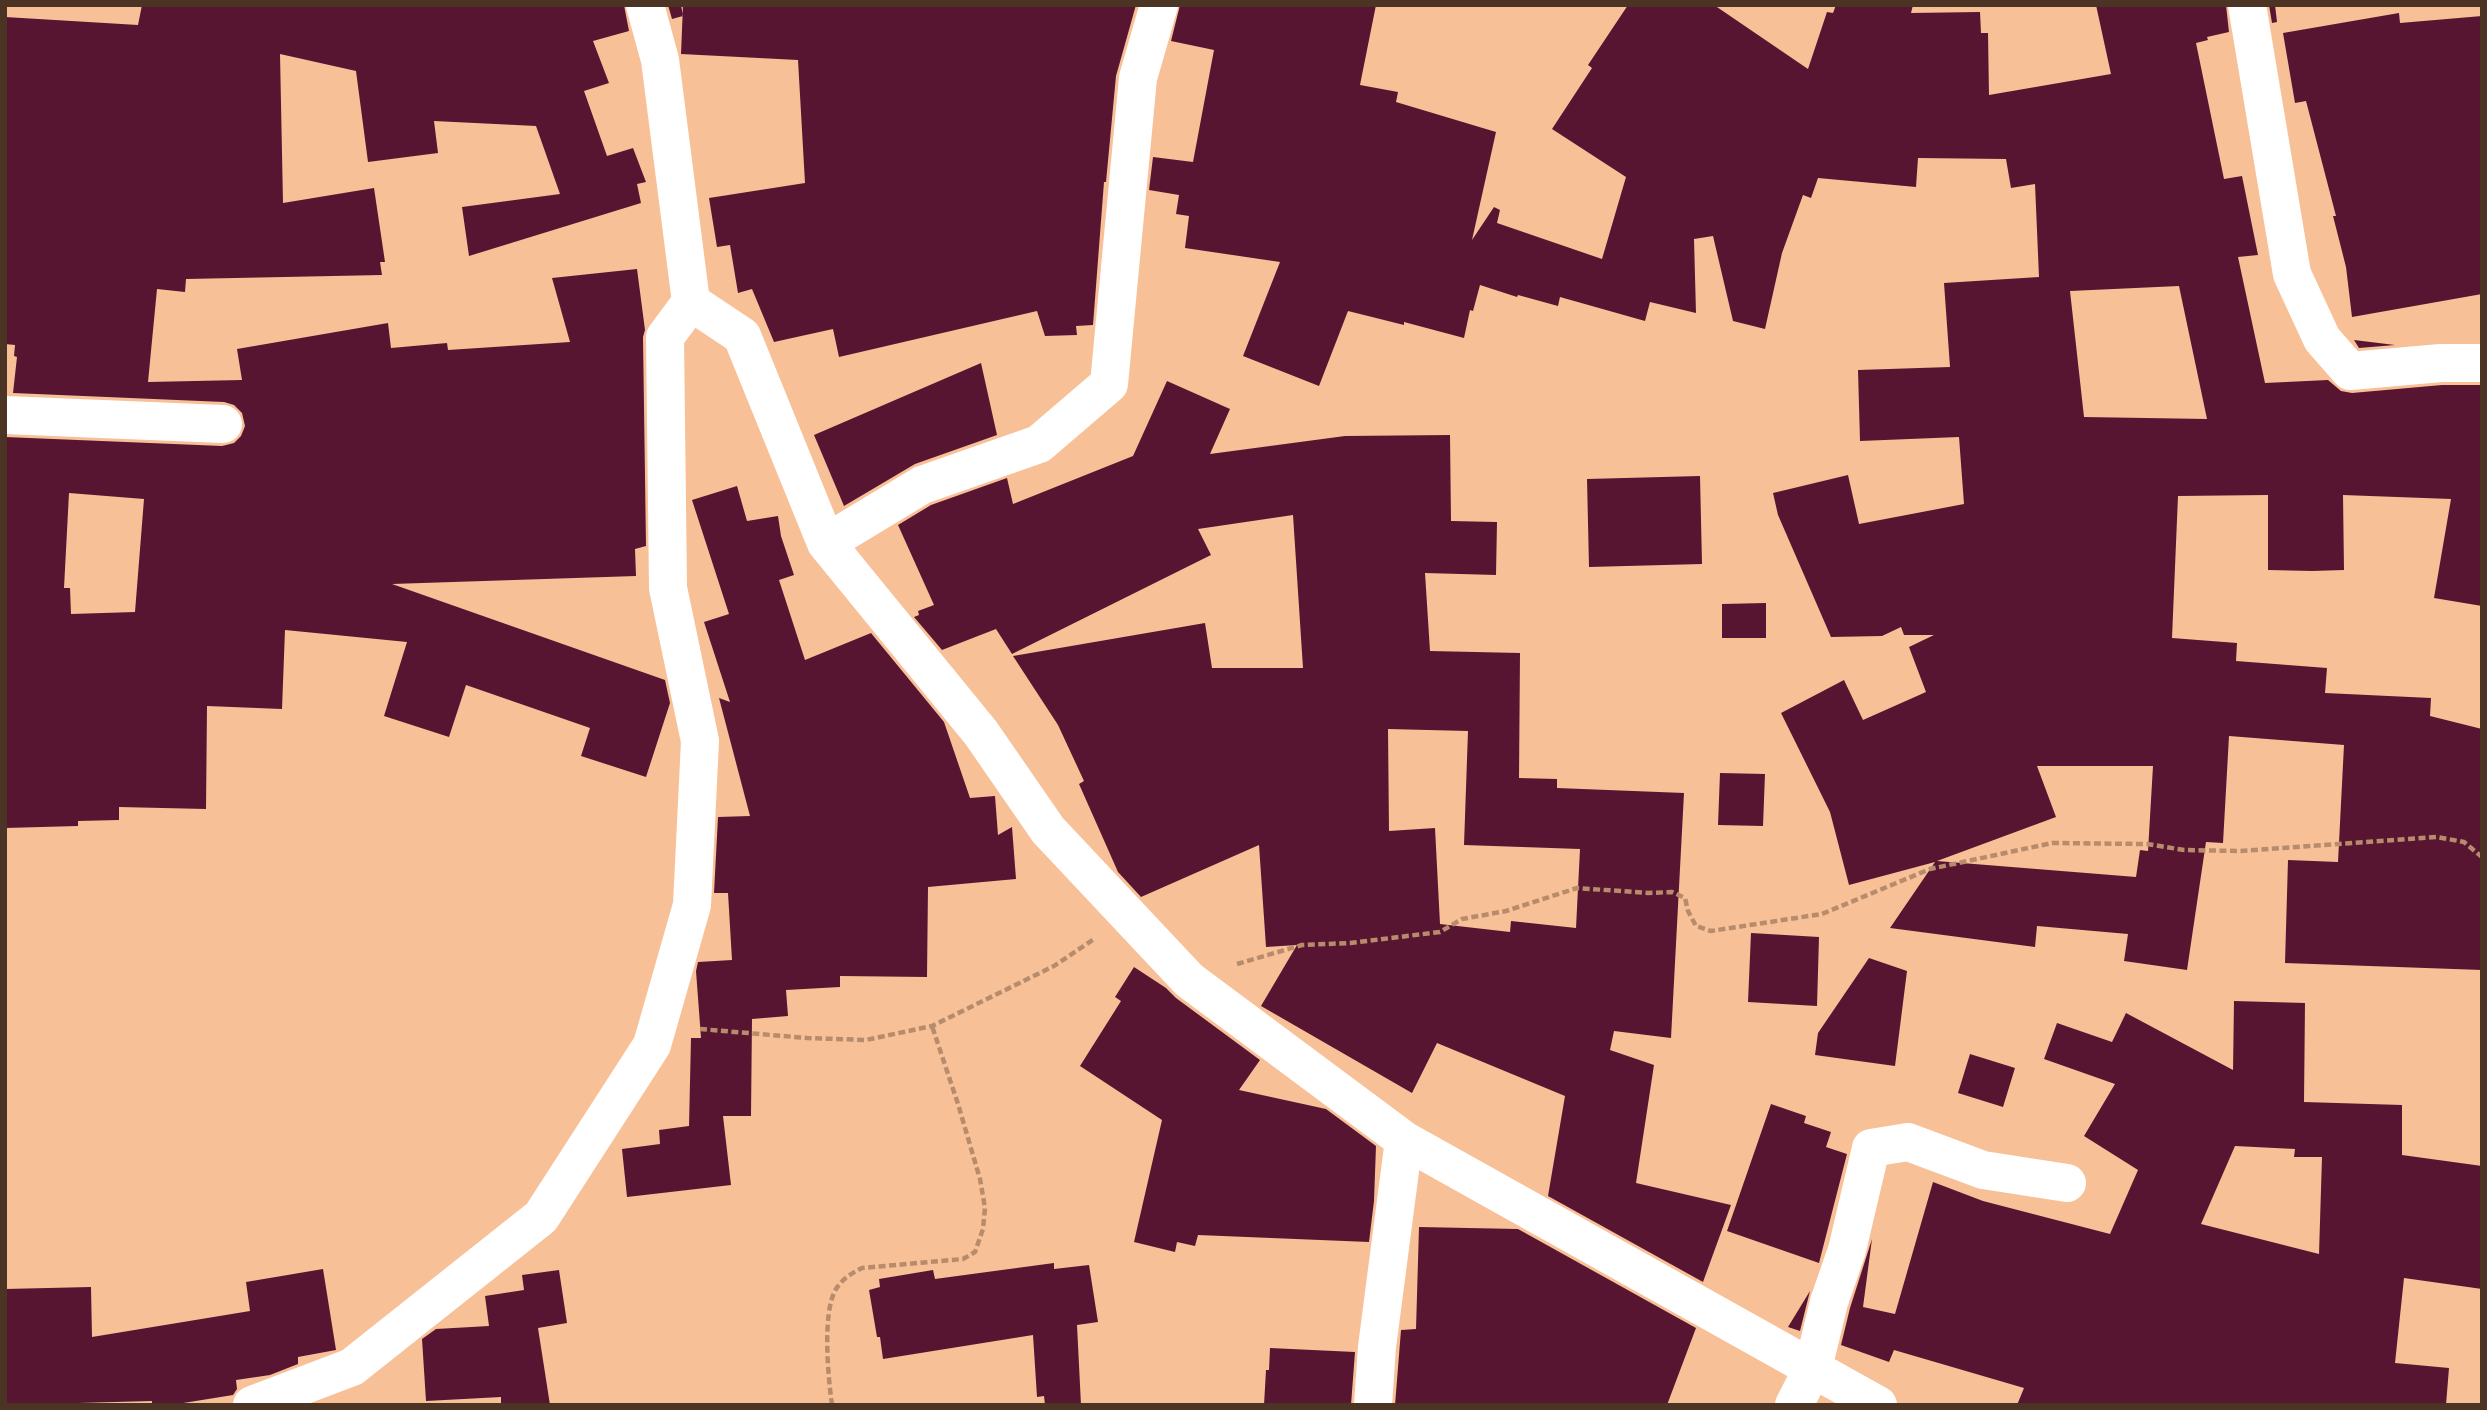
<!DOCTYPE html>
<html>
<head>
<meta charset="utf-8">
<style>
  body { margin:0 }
  #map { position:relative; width:2487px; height:1410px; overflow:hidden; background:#f8c097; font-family:Signika,sans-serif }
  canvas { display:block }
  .frame { position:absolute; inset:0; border:7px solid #4b3423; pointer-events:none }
</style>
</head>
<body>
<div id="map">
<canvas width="2487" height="1410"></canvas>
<div class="frame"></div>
</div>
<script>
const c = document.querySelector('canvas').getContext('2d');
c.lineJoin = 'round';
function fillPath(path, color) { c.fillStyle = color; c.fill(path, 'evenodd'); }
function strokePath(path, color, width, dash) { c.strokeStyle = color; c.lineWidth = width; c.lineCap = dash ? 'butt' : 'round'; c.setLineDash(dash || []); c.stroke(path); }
const building = new Path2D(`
  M 142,5 L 624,5 L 629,31 L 593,41 L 609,83 L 584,91 L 607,156 L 633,148 L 646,182 L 637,184 L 641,203 L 469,256 L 462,207 L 560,194 L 536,126 L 434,121 L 438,153 L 368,162 L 356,71 L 280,54 L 283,203 L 374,188 L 385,262 L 380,262 L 382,275 L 186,279 L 185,292 L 157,289 L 148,382 L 242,380 L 237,349 L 388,323 L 391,348 L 447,343 L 448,350 L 570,342 L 552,278 L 637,269 L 645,330 L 643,337 L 646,546 L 635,549 L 636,576 L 392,584 L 665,680 L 670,703 L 646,777 L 581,756 L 590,728 L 466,685 L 449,737 L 384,716 L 407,642 L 285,630 L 282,709 L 207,706 L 206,809 L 119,807 L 119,820 L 78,821 L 78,826 L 5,828 L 5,437 L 222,446 L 234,443 L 241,436 L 245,426 L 242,413 L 234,405 L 224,402 L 13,393 L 17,357 L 14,356 L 15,345 L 5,344 L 5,17 L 138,25 ZM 69,493 L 144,499 L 135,612 L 71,614 L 70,588 L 64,588 Z
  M 668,5 L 681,5 L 683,16 L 672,19 Z
  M 683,5 L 1136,5 L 1116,76 L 1106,182 L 1104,182 L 1093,325 L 1076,326 L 1077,335 L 1045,336 L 1037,311 L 839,357 L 833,329 L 774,342 L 752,289 L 738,293 L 730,245 L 717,247 L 709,198 L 805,183 L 798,60 L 681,54 Z
  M 1180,5 L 1376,5 L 1360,85 L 1398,92 L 1396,102 L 1496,132 L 1472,240 L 1494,207 L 1500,210 L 1497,223 L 1602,259 L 1626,177 L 1552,129 L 1592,68 L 1588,65 L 1628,5 L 1714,5 L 1808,69 L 1827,12 L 1833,13 L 1836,5 L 1913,5 L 1911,13 L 1980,12 L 1981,33 L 1988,33 L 1989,95 L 2111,74 L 2096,5 L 2226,5 L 2229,32 L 2207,37 L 2208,40 L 2196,43 L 2224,179 L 2242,176 L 2258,255 L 2238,257 L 2265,383 L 2328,380 L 2341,391 L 2352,393 L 2442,385 L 2482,385 L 2482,606 L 2434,598 L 2451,499 L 2343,495 L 2344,570 L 2312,571 L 2268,570 L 2268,495 L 2178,496 L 2172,638 L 2237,643 L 2236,661 L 2327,668 L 2325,693 L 2431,698 L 2430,716 L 2482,729 L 2482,970 L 2285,963 L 2288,860 L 2338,862 L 2344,745 L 2229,736 L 2223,843 L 2206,842 L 2187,970 L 2124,961 L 2128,934 L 2037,926 L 2035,947 L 1890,928 L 1935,862 L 1849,885 L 1830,812 L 1781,713 L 1844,680 L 1863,720 L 1926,692 L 1909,647 L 1934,635 L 1904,635 L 1901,627 L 1882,636 L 1831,637 L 1778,515 L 1773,493 L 1848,475 L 1859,524 L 1964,504 L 1959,437 L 1860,441 L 1858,370 L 1950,367 L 1944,283 L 2039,277 L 2035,184 L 2011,188 L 2006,159 L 1918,158 L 1916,187 L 1818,178 L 1811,198 L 1803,195 L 1782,253 L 1765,329 L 1733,321 L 1713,236 L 1694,239 L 1696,313 L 1650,302 L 1645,321 L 1560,297 L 1558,306 L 1518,295 L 1517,297 L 1480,285 L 1473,311 L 1470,310 L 1464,338 L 1404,322 L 1404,325 L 1348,311 L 1319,386 L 1243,356 L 1280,262 L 1185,248 L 1189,216 L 1176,214 L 1179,195 L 1149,190 L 1153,157 L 1193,162 L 1214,50 L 1171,41 ZM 2179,286 L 2207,419 L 2084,417 L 2070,291 ZM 2037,766 L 2153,766 L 2148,851 L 2140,850 L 2136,877 L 1937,861 L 2056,817 Z
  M 2269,5 L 2275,5 L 2277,22 L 2272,23 Z
  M 2399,13 L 2400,23 L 2482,16 L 2482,294 L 2352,317 L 2346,267 L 2333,216 L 2336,216 L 2306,101 L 2295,103 L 2283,33 Z
  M 2354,340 L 2395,345 L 2359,348 Z
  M 981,363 L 997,435 L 915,464 L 844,506 L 814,435 Z
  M 1167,381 L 1230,409 L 1210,454 L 1345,436 L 1450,435 L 1451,521 L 1497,522 L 1496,575 L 1425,573 L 1430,651 L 1520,653 L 1519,778 L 1557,779 L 1557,788 L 1684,793 L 1671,1038 L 1614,1031 L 1610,1050 L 1654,1065 L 1636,1183 L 1731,1205 L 1703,1282 L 1548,1196 L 1565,1096 L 1437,1043 L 1412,1093 L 1261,1006 L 1297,945 L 1266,947 L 1259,845 L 1141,897 L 1118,872 L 1079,784 L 1084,781 L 1058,725 L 1013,656 L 1205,623 L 1212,668 L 1303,668 L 1293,515 L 1198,529 L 1211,555 L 1012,654 L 996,629 L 942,650 L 914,617 L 919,615 L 918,611 L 934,605 L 898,525 L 931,505 L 1007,478 L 1013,504 L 1133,456 ZM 1388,729 L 1468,731 L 1464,845 L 1580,849 L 1576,928 L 1511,921 L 1510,932 L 1440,924 L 1435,828 L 1389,831 Z
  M 1700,476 L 1702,564 L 1589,567 L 1587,479 Z
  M 737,486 L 747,521 L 778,516 L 781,536 L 794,575 L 779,580 L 805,660 L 871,633 L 944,722 L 970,798 L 995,796 L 998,835 L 1012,827 L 1016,879 L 928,887 L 927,977 L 840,976 L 840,987 L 786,990 L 788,1016 L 752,1019 L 751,1116 L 723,1116 L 731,1185 L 627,1197 L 622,1149 L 660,1144 L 659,1130 L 689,1126 L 691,1038 L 701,1038 L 696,971 L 698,962 L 732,960 L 728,893 L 714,893 L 718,817 L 750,816 L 719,698 L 730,702 L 704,622 L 729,614 L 692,500 Z
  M 1766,603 L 1766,638 L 1722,638 L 1722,604 Z
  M 1720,773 L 1765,774 L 1763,826 L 1718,825 Z
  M 1751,933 L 1819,937 L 1817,1006 L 1748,1002 Z
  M 1869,958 L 1907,971 L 1895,1066 L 1815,1055 L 1818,1033 Z
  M 1134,967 L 1166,988 L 1176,998 L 1260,1060 L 1239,1090 L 1326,1109 L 1376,1146 L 1374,1201 L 1369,1242 L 1198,1235 L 1195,1246 L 1177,1242 L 1175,1252 L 1134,1242 L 1162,1120 L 1080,1066 L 1121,1001 L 1115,997 Z
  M 2234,1001 L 2305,1003 L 2304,1102 L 2402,1105 L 2402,1155 L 2482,1166 L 2482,1289 L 2404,1278 L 2395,1363 L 2449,1368 L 2446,1405 L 2017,1405 L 2024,1388 L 1894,1350 L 1889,1362 L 1841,1345 L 1850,1308 L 1872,1239 L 1863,1307 L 1895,1314 L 1933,1182 L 1983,1201 L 2110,1234 L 2138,1170 L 2084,1136 L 2115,1084 L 2044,1059 L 2057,1023 L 2112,1042 L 2126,1013 L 2233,1070 ZM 2235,1146 L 2295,1149 L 2294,1157 L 2322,1157 L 2319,1254 L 2201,1224 Z
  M 1970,1054 L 2015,1068 L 2003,1107 L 1958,1093 Z
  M 1771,1104 L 1806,1116 L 1804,1123 L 1831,1132 L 1826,1147 L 1847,1154 L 1819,1263 L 1727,1231 Z
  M 1419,1227 L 1518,1229 L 1696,1328 L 1667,1405 L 1395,1405 L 1401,1330 L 1416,1329 Z
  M 1054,1263 L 1054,1269 L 1089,1265 L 1098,1322 L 1077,1325 L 1081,1405 L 1045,1405 L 1044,1396 L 1037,1397 L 1033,1335 L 883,1359 L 880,1337 L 877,1337 L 869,1290 L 880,1287 L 879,1279 L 933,1270 L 935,1279 Z
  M 323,1269 L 336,1350 L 298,1357 L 298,1364 L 270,1375 L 236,1380 L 237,1389 L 233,1395 L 171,1405 L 152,1405 L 152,1401 L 5,1405 L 5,1289 L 91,1287 L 92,1337 L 250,1311 L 246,1282 Z
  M 559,1270 L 567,1323 L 538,1328 L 550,1405 L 501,1405 L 501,1397 L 426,1401 L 422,1339 L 436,1329 L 489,1326 L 485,1296 L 524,1290 L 522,1275 Z
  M 1810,1291 L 1800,1331 L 1788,1327 Z
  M 1270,1348 L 1355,1352 L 1351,1405 L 1264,1405 L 1266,1370 L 1269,1370 Z`);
const path = new Path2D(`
  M 1237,964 L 1302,945 L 1350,943 L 1440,932 L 1462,919 L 1506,911 L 1577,888 L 1648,893 L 1672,892 L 1685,898 L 1688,911 L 1696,926 L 1711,931 L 1822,914 L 1930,869 L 2052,843 L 2147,844 L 2184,850 L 2239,851 L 2437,837 L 2464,842 L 2482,857
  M 700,1029 L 807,1038 L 866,1040 L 932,1026 L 1054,966 L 1094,939
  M 832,1405 C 828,1377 822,1312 836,1289 C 842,1279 852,1273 862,1268 L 963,1259 L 975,1252 L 983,1229 L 985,1208 L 980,1179 L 958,1104 L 932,1026`);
const minor = new Path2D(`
  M 645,5 L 660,60 L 691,302 L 742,336 L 826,543 L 981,733 L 1048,830 L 1189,980 L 1404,1140 L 1878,1405
  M 2247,5 L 2292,274 L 2322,339 L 2350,371 L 2441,363 L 2482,363
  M 5,415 L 223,424
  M 826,543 L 922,485 L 1039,444 L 1109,384 L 1138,78 L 1159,5
  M 252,1405 L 352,1367 L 541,1217 L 652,1045 L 692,905 L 700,741 L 668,588 L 665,337 L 691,302
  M 1373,1405 L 1377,1347 L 1404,1140
  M 1794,1405 L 1813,1368 L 1829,1302 L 1847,1250 L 1871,1148 L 1908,1142 L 1983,1170 L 2067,1183`);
fillPath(building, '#581532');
strokePath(path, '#b78c6c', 4.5, [7, 3.5]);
strokePath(minor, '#fff', 38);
</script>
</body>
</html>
